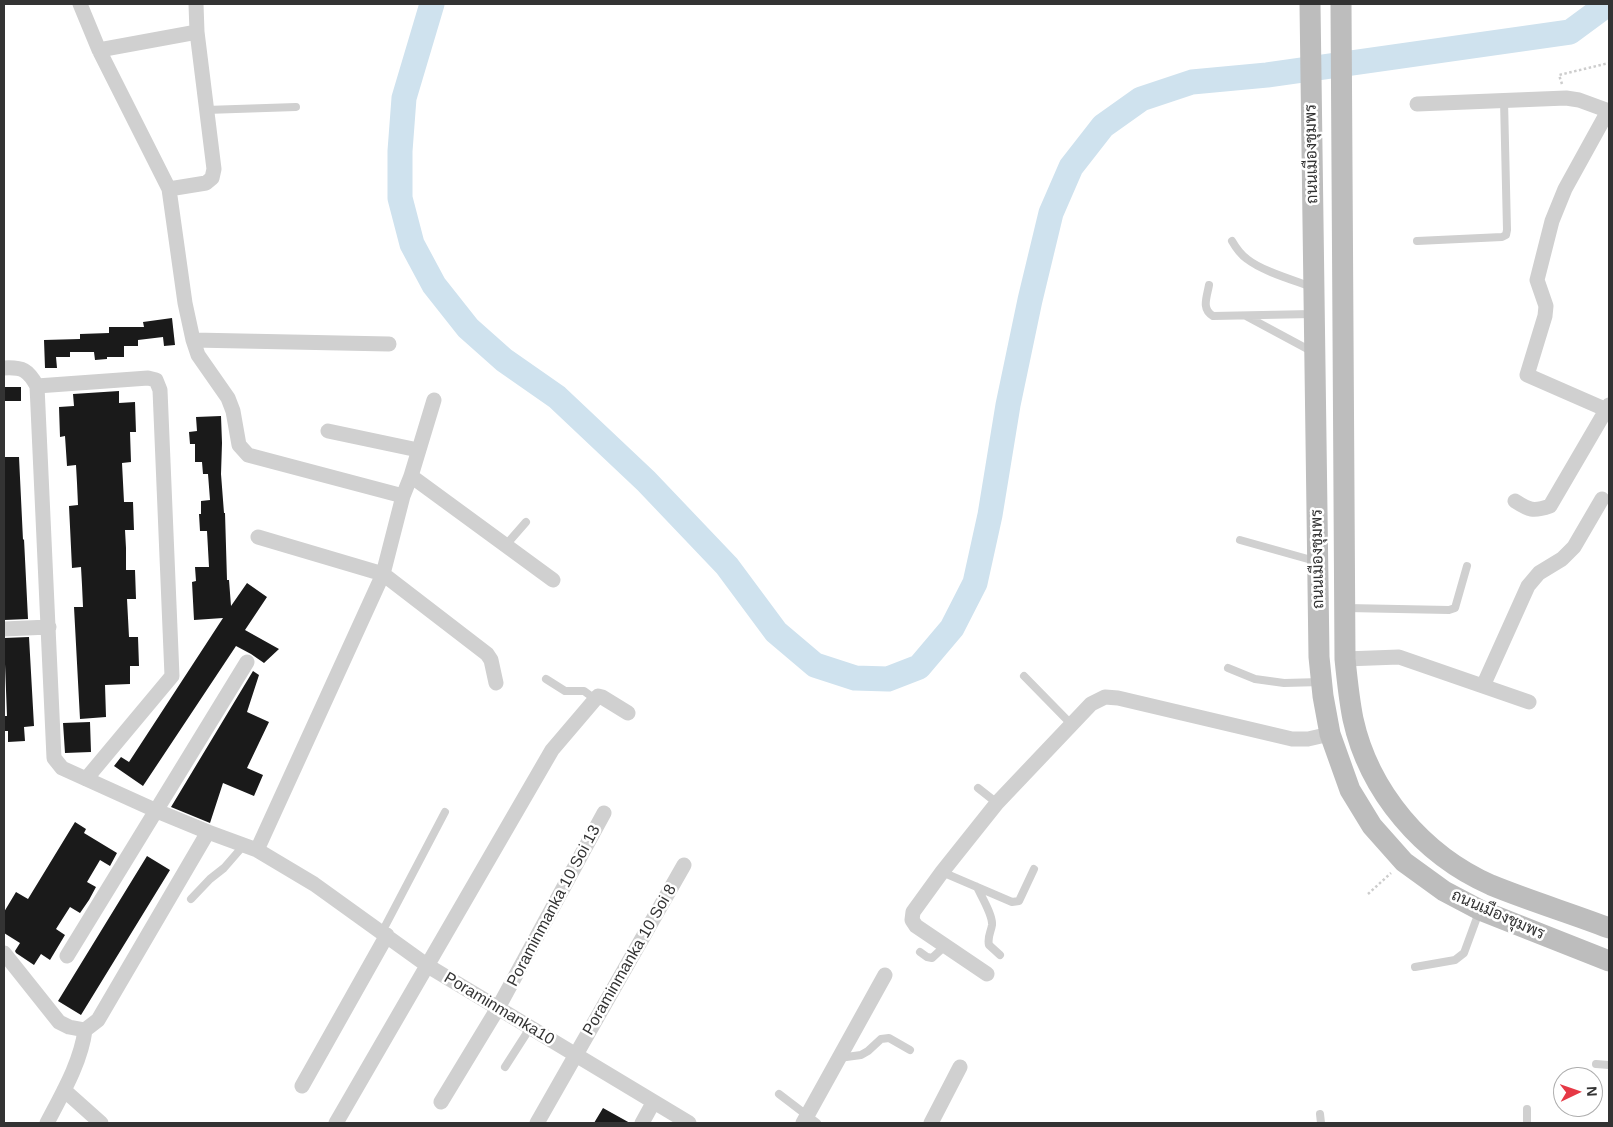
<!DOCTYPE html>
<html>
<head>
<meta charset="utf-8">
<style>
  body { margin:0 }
  #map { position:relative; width:1613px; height:1127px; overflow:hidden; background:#fff; font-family:Helvetica,sans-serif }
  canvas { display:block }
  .frame { position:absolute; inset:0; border:5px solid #333; pointer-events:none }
  .north { position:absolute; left:1553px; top:1067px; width:50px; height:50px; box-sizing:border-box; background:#fff; border:1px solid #adadad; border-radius:50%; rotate:87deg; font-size:14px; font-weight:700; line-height:20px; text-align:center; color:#333 }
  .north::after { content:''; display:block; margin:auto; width:18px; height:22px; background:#e63946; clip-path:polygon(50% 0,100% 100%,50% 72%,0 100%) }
</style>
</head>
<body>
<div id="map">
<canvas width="1613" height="1127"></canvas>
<div class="frame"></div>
<div class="north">N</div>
</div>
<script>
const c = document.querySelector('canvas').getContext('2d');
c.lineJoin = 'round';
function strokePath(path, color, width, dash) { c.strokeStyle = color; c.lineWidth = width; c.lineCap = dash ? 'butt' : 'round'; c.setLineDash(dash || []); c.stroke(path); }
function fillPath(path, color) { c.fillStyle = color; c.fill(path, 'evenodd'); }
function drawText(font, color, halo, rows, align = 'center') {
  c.font = font + ' Helvetica,Sarabun,sans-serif'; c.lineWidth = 5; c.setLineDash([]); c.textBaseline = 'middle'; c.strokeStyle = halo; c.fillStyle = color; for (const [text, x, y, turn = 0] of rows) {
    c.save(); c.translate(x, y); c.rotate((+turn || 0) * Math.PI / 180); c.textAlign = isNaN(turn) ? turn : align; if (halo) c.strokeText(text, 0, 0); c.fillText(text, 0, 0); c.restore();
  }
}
const river = new Path2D(`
  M 432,4 L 404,98 L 400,151 L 400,198 L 412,244 L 434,285 L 468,328 L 504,360 L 557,397 L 646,481 L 727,566 L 776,632 L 815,665 L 855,678 L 888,679 L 919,667 L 952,628 L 975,583 L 990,515 L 1008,405 L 1030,300 L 1051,213 L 1071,167 L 1103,126 L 1141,99 L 1192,82 L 1267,75 L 1570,32 L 1608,4`);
const building = new Path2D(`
  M 172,318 L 175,345 L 164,346 L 163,337 L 138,340 L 138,346 L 124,346 L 124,357 L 107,357 L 107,359 L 95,360 L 94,352 L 70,352 L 70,357 L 56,357 L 57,368 L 45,368 L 44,340 L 80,339 L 80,334 L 109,333 L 109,327 L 144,327 L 143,322 Z
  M 4,387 L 21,387 L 21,401 L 4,401 Z
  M 119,391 L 119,403 L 135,402 L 136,432 L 130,432 L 131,462 L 122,463 L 124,502 L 133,502 L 134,530 L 125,530 L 126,548 L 126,570 L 135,570 L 136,599 L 127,599 L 129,637 L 138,637 L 139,666 L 130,666 L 130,684 L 105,685 L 106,717 L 80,719 L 74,607 L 83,607 L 82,585 L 81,567 L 72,568 L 69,506 L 78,505 L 77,483 L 76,465 L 67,466 L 65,436 L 60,437 L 59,407 L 74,406 L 73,394 Z
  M 221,416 L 222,443 L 221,474 L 224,513 L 225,513 L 227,580 L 229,580 L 231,606 L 247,583 L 267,597 L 245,630 L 279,649 L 264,663 L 251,654 L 236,646 L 143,786 L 114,766 L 121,757 L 129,762 L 223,618 L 194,620 L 192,582 L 196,581 L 195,567 L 209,567 L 207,531 L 200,531 L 199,514 L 201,514 L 201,501 L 210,500 L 208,474 L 203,474 L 202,462 L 195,462 L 195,444 L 190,444 L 189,432 L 197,431 L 196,417 Z
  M 4,457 L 19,457 L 23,540 L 24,539 L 28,619 L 4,620 Z
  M 29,637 L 34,726 L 24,727 L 25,741 L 8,742 L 8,731 L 4,731 L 4,716 L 7,716 L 4,638 Z
  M 253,671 L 259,675 L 247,712 L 269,722 L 247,768 L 263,775 L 254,796 L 223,783 L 210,823 L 171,807 Z
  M 90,722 L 91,752 L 65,753 L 63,723 Z
  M 75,822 L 86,829 L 84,833 L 117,853 L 110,866 L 100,860 L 87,882 L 96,887 L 89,900 L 80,913 L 70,907 L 56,929 L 65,935 L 50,960 L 41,954 L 34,965 L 16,953 L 15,951 L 20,943 L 4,933 L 4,912 L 16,892 L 28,899 Z
  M 147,856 L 170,870 L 81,1015 L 58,1001 Z
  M 603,1108 L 630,1123 L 594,1123 Z`);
const path = new Path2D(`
  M 1562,84 L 1559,75 L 1609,63
  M 1368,894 L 1391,873`);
const service = new Path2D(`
  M 206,110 L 296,107
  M 1232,241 C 1236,248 1240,254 1247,259 C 1262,271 1293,280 1312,287
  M 1417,241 L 1502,237 L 1506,235 L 1507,230 L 1504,100
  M 1209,285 C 1207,297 1201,309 1213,316 L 1312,314
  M 1246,316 L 1313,352
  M 1240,540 L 1315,561
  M 505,546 L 526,522
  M 1347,608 L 1449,610 L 1455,608 L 1467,566
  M 1228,668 L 1255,679 L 1284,683 L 1321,682
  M 1024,676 L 1072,725
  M 546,679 L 565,691 L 584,691 L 595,699
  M 978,788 L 997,803
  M 942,872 L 1012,902 L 1019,901 L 1034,869
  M 977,887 C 981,896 993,915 992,925 C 991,932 987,937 989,945 L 1000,955
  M 191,899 L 210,879 L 224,868 L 244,845
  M 382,932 L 445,812
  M 920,952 L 927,957 L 932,958 L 945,946
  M 1415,967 L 1455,960 L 1464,953 L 1479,912
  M 839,1058 L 861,1055 L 868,1051 L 881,1039 L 889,1038 L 910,1050
  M 1596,1064 L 1609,1065
  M 505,1067 L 530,1028
  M 779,1094 L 817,1123
  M 1320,1114 L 1321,1123
  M 1527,1123 L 1527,1109`);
const minor = new Path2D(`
  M 80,4 L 99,50 L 169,189 L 185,303 L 193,340 L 198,355 L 228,398 L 233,411 L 239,445 L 248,455 L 403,496
  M 99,50 L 197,32
  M 1417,104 L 1566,98 L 1579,100 L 1609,111
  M 169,189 L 206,183 L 212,178 L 214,169 L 197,32 L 196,4
  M 193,340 L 389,344
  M 4,368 C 23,367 28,370 37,386 L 54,758 L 62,768 L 157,811 L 208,832
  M 37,386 L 148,378 L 156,380 L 160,390 L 172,676 L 86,779
  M 1607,410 L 1527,375 L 1545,316 L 1546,306 L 1537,280 L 1552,221 L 1565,189 L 1608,111
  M 328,431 L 418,450
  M 411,476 L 553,580
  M 1515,501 C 1529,510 1533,512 1550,506 L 1609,405
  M 258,537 L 383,574 L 487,654 L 491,660 L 496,683
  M 4,629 L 49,627
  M 1345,659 L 1399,657 L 1529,702
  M 1483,686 L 1528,586 L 1539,573 L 1562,559 L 1574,547 L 1602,499
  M 257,850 L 383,574 L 403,496 L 411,476 L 434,400
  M 4,953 L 59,1022 L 69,1027 L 85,1030 L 98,1020 L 208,832 L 257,850 L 314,884 L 428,966 L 689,1123
  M 67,956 L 247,662
  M 987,974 L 916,926 L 912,920 L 913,912 L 942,872 L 997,803 L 1091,704 L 1105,697 L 1118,698 L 1292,739 L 1308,739 L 1330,734
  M 302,1086 L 387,935
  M 64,1090 L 101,1123
  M 441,1102 L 498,1008 L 604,813
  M 47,1123 C 62,1094 81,1062 85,1030
  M 336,1123 L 552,750 L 598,696 L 602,697 L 628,713
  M 537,1123 L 684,865
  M 642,1123 L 653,1103
  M 803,1123 L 885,975
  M 931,1123 L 960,1067`);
const secondary = new Path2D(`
  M 1310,4 L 1319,657 L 1323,696 L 1330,734 L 1350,790 L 1372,826 L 1404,862 L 1444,891 L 1480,910 L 1609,961
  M 1341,4 L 1345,659 C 1347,679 1349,699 1353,719 C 1369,792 1423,855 1491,885 C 1530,901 1570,913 1609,928`);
const streetNames = [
  ["ถนนเมืองชุมพร",1312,154,-91],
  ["ถนนเมืองชุมพร",1318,559,-91],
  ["Poraminmanka 10 Soi 13",554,906,-62],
  ["ถนนเมืองชุมพร",1498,915,24],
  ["Poraminmanka 10 Soi 8",630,960,-60],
  ["Poraminmanka10",499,1009,31]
];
strokePath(river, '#cfe2ee', 25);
fillPath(building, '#1a1a1a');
strokePath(path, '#cdcdcd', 2.5, [2.5, 2.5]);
strokePath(service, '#d0d0d0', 8);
strokePath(minor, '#d0d0d0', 15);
strokePath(secondary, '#bdbdbd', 21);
drawText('16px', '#333', '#fff', streetNames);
</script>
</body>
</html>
